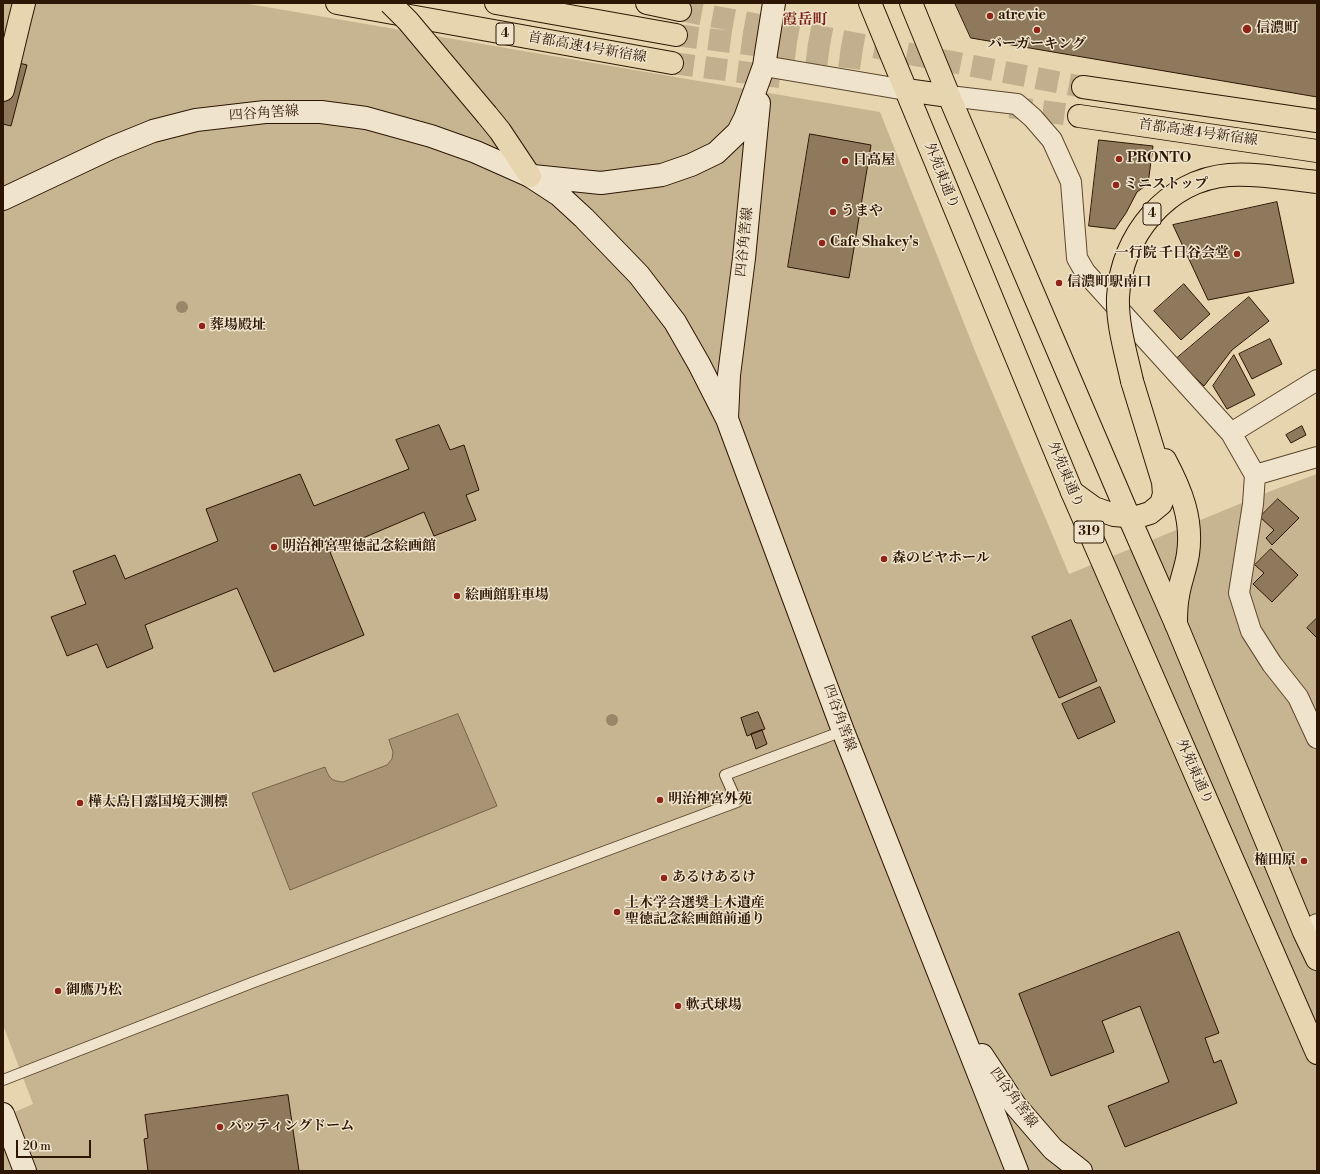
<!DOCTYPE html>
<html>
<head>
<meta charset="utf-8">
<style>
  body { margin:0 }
  #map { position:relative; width:1320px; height:1174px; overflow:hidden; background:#e7d5af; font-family:"Libre Bodoni",serif }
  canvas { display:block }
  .frame { position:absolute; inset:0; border:4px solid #2d1603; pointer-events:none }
  .scale { position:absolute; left:16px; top:1140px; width:75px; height:18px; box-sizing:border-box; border:2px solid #2d1603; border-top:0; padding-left:5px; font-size:12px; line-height:14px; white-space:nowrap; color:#2d1603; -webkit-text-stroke:3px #efe4cb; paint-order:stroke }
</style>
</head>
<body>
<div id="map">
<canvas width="1320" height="1174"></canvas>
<div class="frame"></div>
<div class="scale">20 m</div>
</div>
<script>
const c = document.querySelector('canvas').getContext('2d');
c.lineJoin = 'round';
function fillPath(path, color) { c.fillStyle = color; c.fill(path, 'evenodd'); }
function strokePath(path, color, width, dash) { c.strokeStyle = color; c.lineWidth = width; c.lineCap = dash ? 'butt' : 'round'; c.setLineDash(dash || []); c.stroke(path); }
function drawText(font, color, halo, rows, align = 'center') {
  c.font = font + ' "Libre Bodoni","Noto Serif JP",serif'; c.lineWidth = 3; c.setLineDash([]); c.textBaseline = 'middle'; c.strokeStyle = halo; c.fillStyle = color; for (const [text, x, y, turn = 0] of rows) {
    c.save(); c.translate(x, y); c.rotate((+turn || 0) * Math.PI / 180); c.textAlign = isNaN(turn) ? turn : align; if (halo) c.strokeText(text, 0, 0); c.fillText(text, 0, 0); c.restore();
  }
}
const green = new Path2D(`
  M 3,3 L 243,3 L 880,112 L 977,356 L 1069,574 L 1276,489 L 1317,474 L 1317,1171 L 3,1171 L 3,1117 L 33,1104 L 3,1025 Z`);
const water = new Path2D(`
  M 458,714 L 497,806 L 290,890 L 252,793 L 325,767 C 329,777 330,781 343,782 L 387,765 L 392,759 L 393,752 L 389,740 Z`);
const building = new Path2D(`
  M 955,3 L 1317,3 L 1317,97 L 971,38 Z
  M 3,59 L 27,65 L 11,126 L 3,124 Z
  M 810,134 L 871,145 L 849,278 L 788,267 Z
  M 1099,140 L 1153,146 L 1148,184 L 1137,192 L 1126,213 L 1115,229 L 1089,226 Z
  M 1277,202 L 1294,283 L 1208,300 L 1173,225 Z
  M 1184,284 L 1210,314 L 1181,340 L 1154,311 Z
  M 1249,297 L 1269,321 L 1232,350 L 1204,386 L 1176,359 Z
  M 1270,339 L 1282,364 L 1252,379 L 1239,354 Z
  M 1234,355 L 1255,395 L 1227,409 L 1213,386 Z
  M 439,425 L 450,450 L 464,445 L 479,490 L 466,495 L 476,520 L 434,536 L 424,512 L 330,552 L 364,635 L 274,672 L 237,588 L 145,625 L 153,648 L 107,668 L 97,644 L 67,656 L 51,617 L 86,604 L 73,571 L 115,555 L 125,579 L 218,541 L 206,509 L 300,474 L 314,506 L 409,469 L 396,440 Z
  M 1302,426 L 1306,435 L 1291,443 L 1286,435 Z
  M 1278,499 L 1299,518 L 1272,545 L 1266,538 L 1274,530 L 1260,517 Z
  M 1271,549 L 1298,575 L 1272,602 L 1253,584 L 1264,573 L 1255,565 Z
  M 1317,618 L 1317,638 L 1307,628 Z
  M 1071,620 L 1097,681 L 1059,698 L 1032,637 Z
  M 1100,687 L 1115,722 L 1078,739 L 1062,704 Z
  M 758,712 L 765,729 L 747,736 L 741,718 Z
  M 762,730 L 767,744 L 756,749 L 751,734 Z
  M 1179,932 L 1219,1033 L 1205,1038 L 1214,1063 L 1221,1060 L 1237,1103 L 1125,1147 L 1108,1106 L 1169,1082 L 1140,1006 L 1102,1021 L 1114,1052 L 1051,1076 L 1019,994 Z
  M 288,1095 L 299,1171 L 148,1171 L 144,1139 L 148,1138 L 145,1115 Z`);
const highwayTunnel = new Path2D(`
  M 680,10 L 1083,87
  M 676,35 L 863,59
  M 672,63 L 780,77
  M 1010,107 L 1079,116`);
const lane = new Path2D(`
  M 3,1080 L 254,982 L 737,802 L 725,775 L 843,731`);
const street = new Path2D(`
  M 764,66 L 906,90
  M 949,96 L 1017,104 L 1033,118 L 1052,140 L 1071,182 L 1077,258 L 1085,272 L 1231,433 L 1255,475 L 1253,504 L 1239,593 L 1251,631 L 1272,664 L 1298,697 L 1317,738
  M 1231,433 L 1317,380
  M 1255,475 L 1317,457
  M 1304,932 L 1317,924`);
const secondary = new Path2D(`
  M 533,176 L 601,183 L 662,175 L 691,165 L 716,153 L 738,132 L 745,118 L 764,66 L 774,3
  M 3,199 L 111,148 L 153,131 L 196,120 L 265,112 L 321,112 L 366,118 L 431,136 L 476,152 L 530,176 L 559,195 L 584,218 L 639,275 L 675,322 L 699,364 L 727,419 L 843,731 L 1017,1171
  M 727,418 L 729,375 L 744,258 L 759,103
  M 982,1055 L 1015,1105 L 1053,1149 L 1081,1171
  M 3,1114 L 25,1171`);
const primary = new Path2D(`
  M 870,3 L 1072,492 L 1317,1053
  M 911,3 L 949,96 L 1129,517 L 1176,624 L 1304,932 L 1317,959
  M 906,90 L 949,96`);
const highway = new Path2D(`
  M 337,3 L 672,63
  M 496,3 L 676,35
  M 647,3 L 680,10
  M 1083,87 L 1317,121
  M 3,90 L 19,23 L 24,3
  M 487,115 L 500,131 L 530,176
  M 1079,116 L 1317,151
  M 1165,460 C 1181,490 1193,519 1188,554 C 1186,568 1180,582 1178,596 C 1176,605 1176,614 1176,624
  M 1072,492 L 1094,508 L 1114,515 L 1137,517 L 1150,513 L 1161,504 L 1164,494 L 1163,482 L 1132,381`);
const highwayBridge = new Path2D(`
  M 390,3 L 408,21 L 487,115
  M 1132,381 C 1126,353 1117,325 1118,297 C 1121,236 1167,180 1229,175 C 1259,173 1288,179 1317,182`);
const trees = [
  [182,307],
  [612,720]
];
const markers = [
  [990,16,4,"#8f2418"],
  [1247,29,5,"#8f2418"],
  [1037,30,4,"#8f2418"],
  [1119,159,4,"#8f2418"],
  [845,161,4,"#8f2418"],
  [1116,185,4,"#8f2418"],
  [833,212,4,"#8f2418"],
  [822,243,4,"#8f2418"],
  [1237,254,4,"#8f2418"],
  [1059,283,4,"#8f2418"],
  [202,326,4,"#8f2418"],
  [274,547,4,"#8f2418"],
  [884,559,4,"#8f2418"],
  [457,596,4,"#8f2418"],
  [660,800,4,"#8f2418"],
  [80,803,4,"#8f2418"],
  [1304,861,4,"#8f2418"],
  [664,878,4,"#8f2418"],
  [617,912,4,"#8f2418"],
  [58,991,4,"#8f2418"],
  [678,1006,4,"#8f2418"],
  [220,1127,4,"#8f2418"]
];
const shields = [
  [505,34,18],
  [1152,214,18],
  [1089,532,30]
];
const shieldNames = [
  ["4",505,34],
  ["4",1152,214],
  ["319",1089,532]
];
const poiNames = [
  ["atre vie",998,16],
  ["信濃町",1256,29],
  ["バーガーキング",1037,45,"center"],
  ["PRONTO",1127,159],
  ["日高屋",853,161],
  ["ミニストップ",1124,185],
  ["うまや",841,212],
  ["Cafe Shakey's",830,243],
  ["一行院 千日谷会堂",1229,254,"right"],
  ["信濃町駅南口",1067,283],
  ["葬場殿址",210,326],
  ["明治神宮聖徳記念絵画館",282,547],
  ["森のビヤホール",892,559],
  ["絵画館駐車場",465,596],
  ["明治神宮外苑",668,800],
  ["樺太島日露国境天測標",88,803],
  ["権田原",1296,861,"right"],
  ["あるけあるけ",672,878],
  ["土木学会選奨土木遺産",625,904],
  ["聖徳記念絵画館前通り",625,920],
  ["御鷹乃松",66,991],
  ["軟式球場",686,1006],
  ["バッティングドーム",228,1127]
];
const streetNames = [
  ["首都高速4号新宿線",587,48,10],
  ["四谷角筈線",264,114,-4],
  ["首都高速4号新宿線",1198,133,8],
  ["外苑東通り",941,176,68],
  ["四谷角筈線",745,242,-84],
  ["外苑東通り",1065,475,67],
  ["四谷角筈線",839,718,70],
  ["外苑東通り",1194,772,66],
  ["四谷角筈線",1013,1098,54]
];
const neighbourhoodNames = [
  ["霞岳町",805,20]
];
fillPath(green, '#c7b592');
fillPath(water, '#a89475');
strokePath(water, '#776247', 1);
fillPath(building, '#8e795c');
strokePath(building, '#2d1603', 1);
strokePath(highwayTunnel, '#c2af8d', 22, [22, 11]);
strokePath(lane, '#5c462e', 12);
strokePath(street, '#5c462e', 22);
strokePath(secondary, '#2d1603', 24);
strokePath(primary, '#2d1603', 24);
strokePath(highway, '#2d1603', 24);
strokePath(lane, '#efe4cb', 10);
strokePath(street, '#efe4cb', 20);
strokePath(secondary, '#efe4cb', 22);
strokePath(primary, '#e7d5af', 22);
strokePath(highway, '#e7d5af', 22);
strokePath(highwayBridge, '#2d1603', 24, []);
strokePath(highwayBridge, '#e7d5af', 22);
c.fillStyle = '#9a8668';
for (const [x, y] of trees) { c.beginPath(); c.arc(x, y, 6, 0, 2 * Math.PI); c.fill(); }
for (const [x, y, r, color] of markers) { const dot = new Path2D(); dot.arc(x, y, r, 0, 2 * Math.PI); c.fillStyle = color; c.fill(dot); strokePath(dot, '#efe4cb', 1.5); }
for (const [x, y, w] of shields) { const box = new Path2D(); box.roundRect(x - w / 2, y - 11, w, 22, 3); c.fillStyle = '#efe4cb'; c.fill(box); strokePath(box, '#2d1603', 1); }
drawText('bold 13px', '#2d1603', null, shieldNames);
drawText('bold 14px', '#2d1603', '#efe4cb', poiNames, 'left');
drawText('14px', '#2d1603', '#efe4cb', streetNames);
drawText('bold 15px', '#7a1f14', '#efe4cb', neighbourhoodNames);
</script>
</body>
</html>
